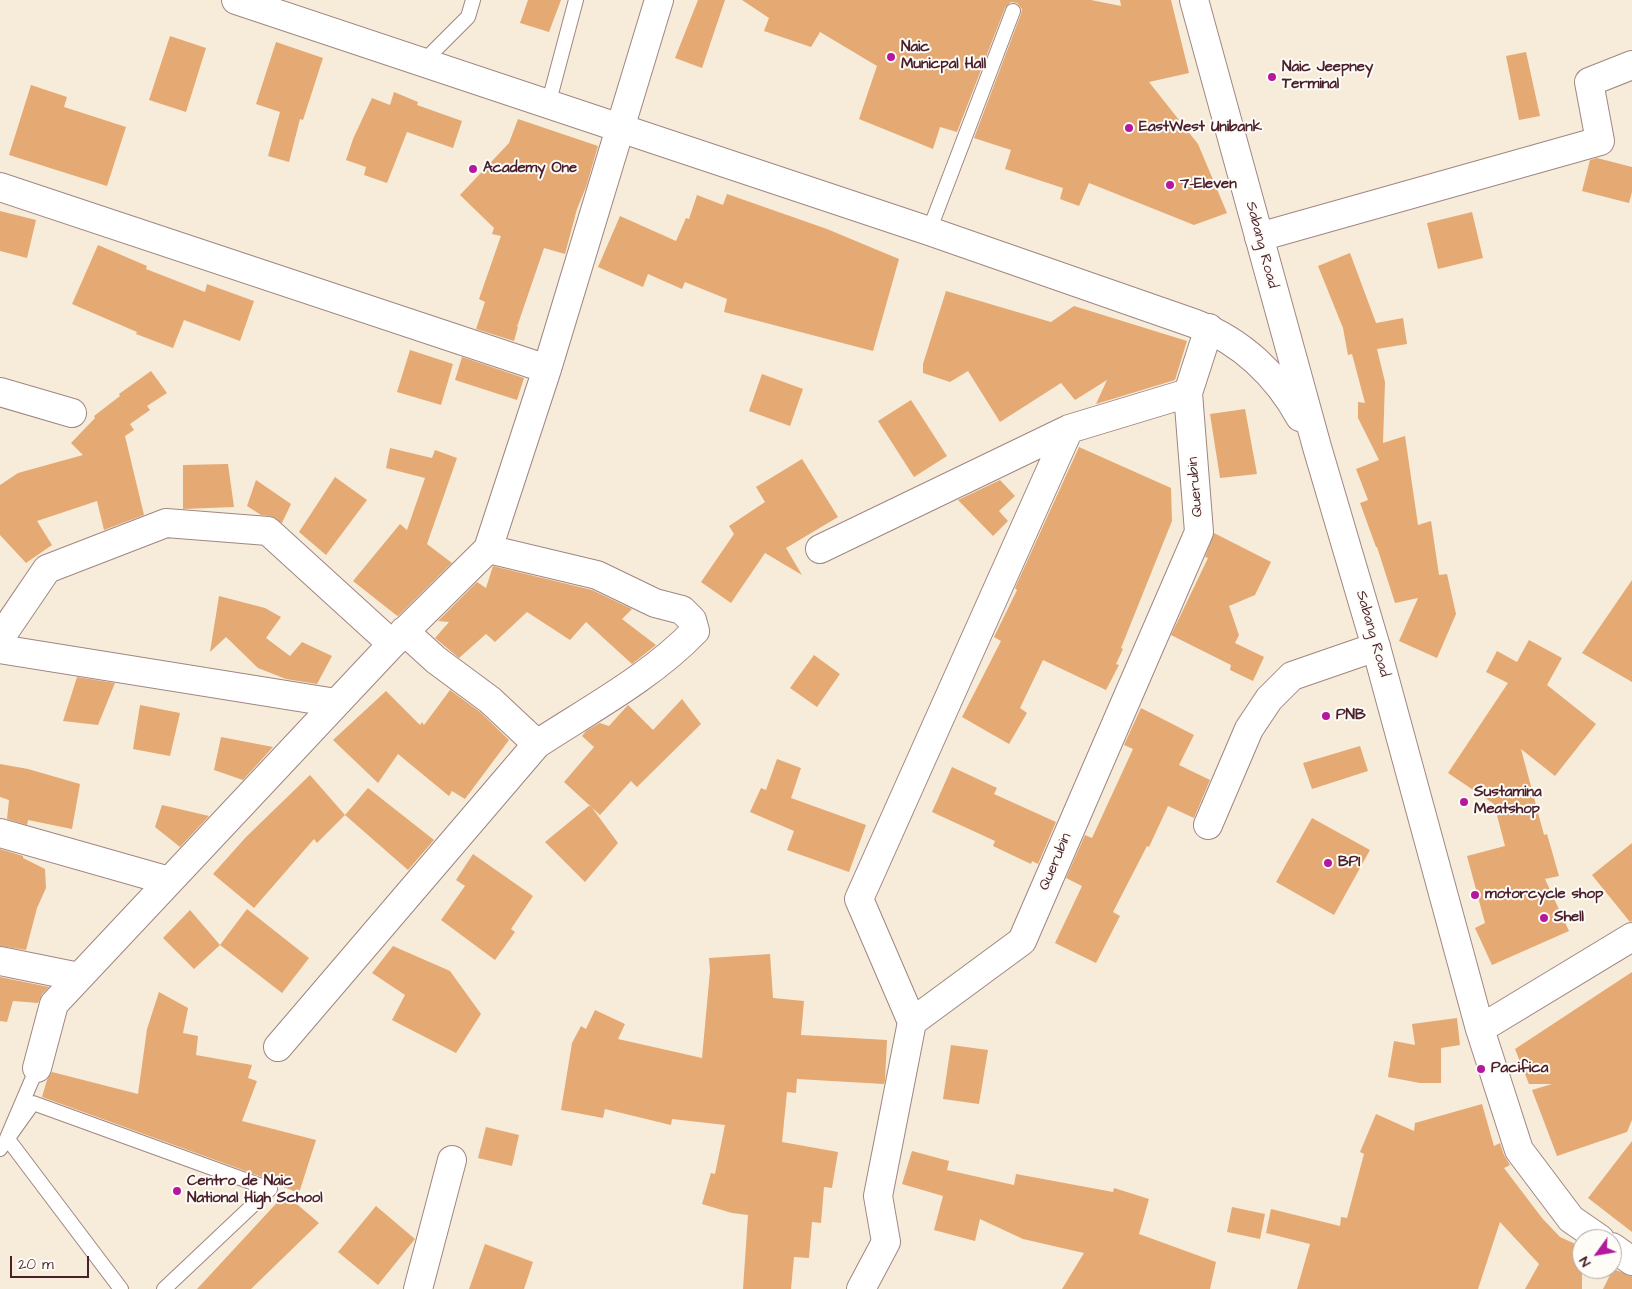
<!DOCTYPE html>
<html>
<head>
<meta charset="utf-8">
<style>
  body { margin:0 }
  #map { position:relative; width:1632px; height:1289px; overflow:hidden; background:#f7ecd9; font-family:"Architects Daughter",sans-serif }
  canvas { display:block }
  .north { position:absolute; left:1572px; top:1229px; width:50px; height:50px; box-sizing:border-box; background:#fdfcf7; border:1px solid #b5a4a5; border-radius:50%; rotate:238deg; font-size:14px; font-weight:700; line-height:20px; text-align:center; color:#4a1f2b }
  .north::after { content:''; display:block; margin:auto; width:18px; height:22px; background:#b5179e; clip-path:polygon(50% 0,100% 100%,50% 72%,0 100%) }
  .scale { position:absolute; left:10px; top:1256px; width:79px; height:22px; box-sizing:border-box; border:2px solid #4a1f2b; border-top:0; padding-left:6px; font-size:15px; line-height:18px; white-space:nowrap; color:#4a1f2b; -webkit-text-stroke:4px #fdfcf7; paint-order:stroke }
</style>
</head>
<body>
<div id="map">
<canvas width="1632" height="1289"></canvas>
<div class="north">N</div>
<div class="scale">20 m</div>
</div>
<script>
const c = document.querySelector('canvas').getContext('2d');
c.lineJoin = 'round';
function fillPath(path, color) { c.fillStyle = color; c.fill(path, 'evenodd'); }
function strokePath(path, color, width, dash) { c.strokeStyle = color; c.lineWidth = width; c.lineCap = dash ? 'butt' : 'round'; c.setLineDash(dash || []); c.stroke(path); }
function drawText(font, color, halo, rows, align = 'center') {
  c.font = font + ' "Architects Daughter",sans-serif'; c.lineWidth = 4; c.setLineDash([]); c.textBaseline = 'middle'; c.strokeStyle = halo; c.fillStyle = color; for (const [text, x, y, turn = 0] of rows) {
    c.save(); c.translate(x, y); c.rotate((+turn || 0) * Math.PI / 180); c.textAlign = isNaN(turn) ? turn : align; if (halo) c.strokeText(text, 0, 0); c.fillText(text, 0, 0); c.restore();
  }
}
const building = new Path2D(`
  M 528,0 L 561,0 L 549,32 L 520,23 Z
  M 698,0 L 725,0 L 702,68 L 675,58 Z
  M 742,0 L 1091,0 L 1121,6 L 1120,0 L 1171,0 L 1189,73 L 1149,82 L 1198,144 L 1227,213 L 1194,225 L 1089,183 L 1079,206 L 1060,199 L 1063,188 L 1005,169 L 1011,150 L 974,138 L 1021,14 L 1022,9 L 1017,3 L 1011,2 L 1005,8 L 957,132 L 940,127 L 933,149 L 859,119 L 877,66 L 820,32 L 811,47 L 764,31 L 769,18 Z
  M 170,36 L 206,48 L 186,112 L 149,100 Z
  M 276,42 L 323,58 L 303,120 L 300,119 L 289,162 L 268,156 L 280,112 L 256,104 Z
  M 1526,52 L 1540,116 L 1519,120 L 1506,56 Z
  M 31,85 L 67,97 L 64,107 L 126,127 L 107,186 L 9,155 Z
  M 394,92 L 418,102 L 417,105 L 462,121 L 453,148 L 407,132 L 387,183 L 364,175 L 366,167 L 346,160 L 353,139 L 372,98 L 390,105 Z
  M 518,119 L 598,146 L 586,187 L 577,209 L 565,254 L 544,248 L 517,327 L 518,327 L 514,341 L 476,329 L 485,302 L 479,299 L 501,236 L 492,234 L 494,228 L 460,195 L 509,143 Z
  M 1597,158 L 1632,167 L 1632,192 L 1629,203 L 1582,191 L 1590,160 Z
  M 727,194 L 827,229 L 899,259 L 873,351 L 724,312 L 727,299 L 685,282 L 682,289 L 648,274 L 643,287 L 598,267 L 620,216 L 676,241 L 686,218 L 689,219 L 697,195 L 723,205 Z
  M 0,211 L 36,220 L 27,258 L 0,251 Z
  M 1472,212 L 1483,258 L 1438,269 L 1427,223 Z
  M 98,245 L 147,266 L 146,269 L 205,292 L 207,284 L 254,301 L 240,341 L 184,320 L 173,348 L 136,334 L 137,332 L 72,304 Z
  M 1350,253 L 1376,323 L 1403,318 L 1407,344 L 1377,349 L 1385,382 L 1383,443 L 1405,436 L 1418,525 L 1431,521 L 1439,575 L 1447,574 L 1456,614 L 1437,658 L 1399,641 L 1418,598 L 1395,603 L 1377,547 L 1376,547 L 1360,503 L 1368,500 L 1356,469 L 1379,460 L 1358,418 L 1358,402 L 1365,403 L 1352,354 L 1348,355 L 1343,328 L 1318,266 Z
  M 946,291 L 1051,322 L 1074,306 L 1187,341 L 1175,380 L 1096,404 L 1107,380 L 1075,400 L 1061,383 L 1000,422 L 968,371 L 950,382 L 923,373 L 923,364 Z
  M 410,350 L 453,364 L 441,405 L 397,392 Z
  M 462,357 L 524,378 L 517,400 L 455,380 Z
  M 151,371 L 167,393 L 147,406 L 150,410 L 130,424 L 134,430 L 125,436 L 144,515 L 104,530 L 97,501 L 37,521 L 52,545 L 26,563 L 0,535 L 0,485 L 18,473 L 83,455 L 71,443 L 95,418 L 94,416 L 120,396 L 119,394 Z
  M 762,374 L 803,389 L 790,426 L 749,411 Z
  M 911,400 L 947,456 L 914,477 L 878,421 Z
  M 1245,409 L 1257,474 L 1220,478 L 1210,414 Z
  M 1079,447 L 1171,488 L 1172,521 L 1121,648 L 1123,649 L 1116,664 L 1119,665 L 1106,690 L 1043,660 L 1020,708 L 1027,713 L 1009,744 L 962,717 L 1001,641 L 994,637 L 1017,590 L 1015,588 Z
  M 390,448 L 432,458 L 435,450 L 457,458 L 427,544 L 452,563 L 398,616 L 396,615 L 353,581 L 400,524 L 407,530 L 425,478 L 386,468 Z
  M 802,459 L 838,517 L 786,548 L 802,575 L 765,553 L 731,603 L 701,582 L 734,534 L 729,526 L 765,502 L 756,487 Z
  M 228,464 L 234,507 L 183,509 L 183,465 Z
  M 335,477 L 367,500 L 326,555 L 299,532 Z
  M 256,480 L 291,504 L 282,523 L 270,516 L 261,515 L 247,506 Z
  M 1000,480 L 1015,496 L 999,511 L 1008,521 L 993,536 L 958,500 Z
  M 1214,533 L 1271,562 L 1255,595 L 1229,606 L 1239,635 L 1235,643 L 1264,657 L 1253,681 L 1230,670 L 1231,665 L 1171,635 L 1208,558 L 1205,557 Z
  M 493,566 L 592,590 L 632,609 L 622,619 L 656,645 L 632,664 L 586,622 L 570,640 L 527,612 L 495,642 L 486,634 L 459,658 L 435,638 L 449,622 L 438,621 L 477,582 L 486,588 Z
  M 1632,580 L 1632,682 L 1582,653 Z
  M 219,596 L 265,608 L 281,617 L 266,638 L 290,656 L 302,642 L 332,656 L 317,684 L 286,679 L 258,668 L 226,637 L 210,652 Z
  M 1529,640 L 1562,658 L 1547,685 L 1596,724 L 1555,776 L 1521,749 L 1544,835 L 1547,834 L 1559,876 L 1545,879 L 1569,931 L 1492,965 L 1475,928 L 1485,923 L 1467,856 L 1505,846 L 1494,804 L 1448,773 L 1508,683 L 1486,672 L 1497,651 L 1517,662 Z
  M 814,655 L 840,674 L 817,707 L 790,688 Z
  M 77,677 L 115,683 L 98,725 L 63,721 Z
  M 450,690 L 480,712 L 509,740 L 465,799 L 452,791 L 449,796 L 398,754 L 378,783 L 333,740 L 386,691 L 420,725 L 422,722 L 424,725 Z
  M 682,699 L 701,724 L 637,787 L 631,781 L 600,815 L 564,782 L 594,747 L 582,736 L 586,731 L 600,723 L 609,726 L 628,705 L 653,730 Z
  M 140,705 L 180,713 L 170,756 L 133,749 Z
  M 1141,708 L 1194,735 L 1179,765 L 1210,780 L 1194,818 L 1168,806 L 1149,847 L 1147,846 L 1113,912 L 1120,916 L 1096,963 L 1055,943 L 1082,886 L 1066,878 L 1085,835 L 1092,838 L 1133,749 L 1124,745 Z
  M 221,737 L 273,747 L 243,780 L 214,770 Z
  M 1360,746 L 1368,771 L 1312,789 L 1303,763 Z
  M 777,759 L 801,768 L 791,798 L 866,825 L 849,872 L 787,850 L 794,831 L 750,812 L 761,788 L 766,790 Z
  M 0,764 L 28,769 L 80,784 L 72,829 L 28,820 L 27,825 L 7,819 L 9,800 L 0,797 Z
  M 952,767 L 997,788 L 994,794 L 1056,822 L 1038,864 L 1032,861 L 1031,864 L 993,846 L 995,841 L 932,812 Z
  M 310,775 L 345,815 L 317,843 L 314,839 L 254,908 L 213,874 L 246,837 Z
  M 368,788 L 434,840 L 408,870 L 345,815 Z
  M 162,805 L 209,816 L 180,847 L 155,827 Z
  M 590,805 L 618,843 L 585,882 L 545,842 Z
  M 1312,818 L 1370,850 L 1334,915 L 1276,882 Z
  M 1632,843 L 1632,921 L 1630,922 L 1592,875 Z
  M 0,849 L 23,856 L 23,858 L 45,869 L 46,888 L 37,908 L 26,950 L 0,946 Z
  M 473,854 L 533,896 L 511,929 L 515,932 L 495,960 L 441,920 L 465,886 L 456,880 Z
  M 247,909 L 309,958 L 282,993 L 220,945 Z
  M 190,910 L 220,945 L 194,969 L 163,938 Z
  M 393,946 L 450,971 L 481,1014 L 456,1053 L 392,1020 L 405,995 L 372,973 Z
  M 770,954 L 773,998 L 804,1001 L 801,1035 L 887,1040 L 885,1080 L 884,1084 L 797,1079 L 796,1093 L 787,1092 L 782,1142 L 838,1152 L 832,1188 L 824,1187 L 821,1223 L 812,1222 L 809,1258 L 794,1257 L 791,1289 L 743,1289 L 748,1215 L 732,1213 L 702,1204 L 711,1173 L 715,1174 L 725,1125 L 672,1119 L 671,1125 L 605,1109 L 603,1118 L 561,1110 L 572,1043 L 581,1026 L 586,1029 L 595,1010 L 625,1024 L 618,1039 L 702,1058 L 710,971 L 709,958 Z
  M 1632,972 L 1632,1120 L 1627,1132 L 1557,1156 L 1532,1090 L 1552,1084 L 1529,1084 L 1515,1049 Z
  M 0,977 L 49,987 L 42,994 L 38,1003 L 13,1001 L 7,1022 L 0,1021 Z
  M 159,992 L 188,1008 L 183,1033 L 198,1036 L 196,1055 L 252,1065 L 248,1078 L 257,1081 L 242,1121 L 316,1140 L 299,1193 L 278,1185 L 273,1181 L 42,1097 L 47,1080 L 52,1072 L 138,1094 L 147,1029 Z
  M 1457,1018 L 1460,1045 L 1441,1048 L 1441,1083 L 1420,1083 L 1388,1077 L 1394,1041 L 1415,1045 L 1412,1024 Z
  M 951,1045 L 988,1050 L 979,1104 L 943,1099 Z
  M 1482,1104 L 1494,1146 L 1500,1143 L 1504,1155 L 1510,1165 L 1504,1168 L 1542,1218 L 1560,1237 L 1582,1247 L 1582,1289 L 1525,1289 L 1539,1264 L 1500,1222 L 1478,1289 L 1297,1289 L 1310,1244 L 1266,1233 L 1271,1209 L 1340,1226 L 1341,1217 L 1347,1218 L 1364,1154 L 1360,1152 L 1376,1114 L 1414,1131 L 1415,1123 Z
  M 486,1127 L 519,1135 L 512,1166 L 478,1158 Z
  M 1632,1141 L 1632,1232 L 1588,1198 Z
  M 912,1151 L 949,1161 L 947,1170 L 1014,1185 L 1016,1174 L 1113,1192 L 1114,1188 L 1149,1199 L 1139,1234 L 1216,1262 L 1210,1289 L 1062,1289 L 1084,1253 L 1023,1239 L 980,1219 L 975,1241 L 934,1230 L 943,1196 L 902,1184 Z
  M 285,1194 L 319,1223 L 251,1289 L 197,1289 Z
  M 376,1206 L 415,1239 L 378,1285 L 338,1252 Z
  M 1232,1207 L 1265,1214 L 1260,1239 L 1227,1232 Z
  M 485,1244 L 533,1262 L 524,1289 L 469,1289 Z
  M 1613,1269 L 1632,1276 L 1632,1289 L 1603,1289 Z`);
const lane = new Path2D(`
  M 422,63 L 468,17 L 473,0
  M 548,105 L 576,0
  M 929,231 L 1013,11
  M 37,1068 L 7,1138 L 121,1289
  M 0,1149 L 33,1103 L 270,1189 L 164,1289`);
const street = new Path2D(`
  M 0,187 L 547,369
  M 1259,237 L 1600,141 L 1589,82 L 1632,65
  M 0,392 L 72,413
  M 488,549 L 597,575 L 655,603 L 682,610 L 692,620 L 695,631 C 652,676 589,710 537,744
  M 820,549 L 1069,429 L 1188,393 L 1209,328
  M 0,638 L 47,569 L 166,523 L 268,531 L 392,644
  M 0,649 L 336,703
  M 1208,825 L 1249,729 L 1269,699 L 1292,676 L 1376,647
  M 0,833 L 169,881
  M 0,961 L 79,977
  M 912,1022 L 859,899 L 1069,429
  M 278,1047 L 537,744 L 490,700 L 436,660 L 404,631
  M 37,1068 L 54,1004 L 392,644 L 488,549 L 547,369 L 659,0
  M 418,1289 L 452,1160
  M 861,1289 L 886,1242 L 878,1196 L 912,1022 L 1022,941 L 1199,532 L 1188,393`);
const secondary = new Path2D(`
  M 236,0 L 929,231 L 1196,324 C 1241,341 1277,375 1300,417
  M 1194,0 L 1317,447 L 1376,647 L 1480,1029 L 1519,1150 L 1571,1219 L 1600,1239
  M 1480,1029 L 1632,937
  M 1612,1247 L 1632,1261`);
const markers = [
  [891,57,5,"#b5179e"],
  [1272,77,5,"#b5179e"],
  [1129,128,5,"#b5179e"],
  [473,169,5,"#b5179e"],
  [1170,185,5,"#b5179e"],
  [1326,716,5,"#b5179e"],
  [1464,802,5,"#b5179e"],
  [1328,863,5,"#b5179e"],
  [1475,895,5,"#b5179e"],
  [1544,918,5,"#b5179e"],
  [1481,1069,5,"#b5179e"],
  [177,1191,5,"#b5179e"]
];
const poiNames = [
  ["Naic",901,48],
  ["Municpal Hall",901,65],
  ["Naic Jeepney",1282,68],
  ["Terminal",1282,85],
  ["EastWest Unibank",1139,128],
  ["Academy One",483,169],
  ["7-Eleven",1180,185],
  ["PNB",1336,716],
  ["Sustamina",1474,793],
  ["Meatshop",1474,810],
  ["BPI",1338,863],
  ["motorcycle shop",1485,895],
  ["Shell",1554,918],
  ["Pacifica",1491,1069],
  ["Centro de Naic",187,1182],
  ["National High School",187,1199]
];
const streetNames = [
  ["Sabang Road",1261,245,75],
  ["Querubin",1196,487,-95],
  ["Sabang Road",1372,634,74],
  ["Querubin",1056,862,-67]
];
fillPath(building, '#e5a973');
strokePath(lane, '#a08682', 16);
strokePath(street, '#a08682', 30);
strokePath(secondary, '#a08682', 30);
strokePath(lane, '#fff', 14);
strokePath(street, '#fff', 28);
strokePath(secondary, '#fff', 28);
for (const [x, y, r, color] of markers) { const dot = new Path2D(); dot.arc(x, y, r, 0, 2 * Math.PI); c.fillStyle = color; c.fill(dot); strokePath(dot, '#fdfcf7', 2); }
drawText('bold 15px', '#4a1f2b', '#fdfcf7', poiNames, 'left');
drawText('15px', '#4a1f2b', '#fdfcf7', streetNames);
</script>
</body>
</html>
